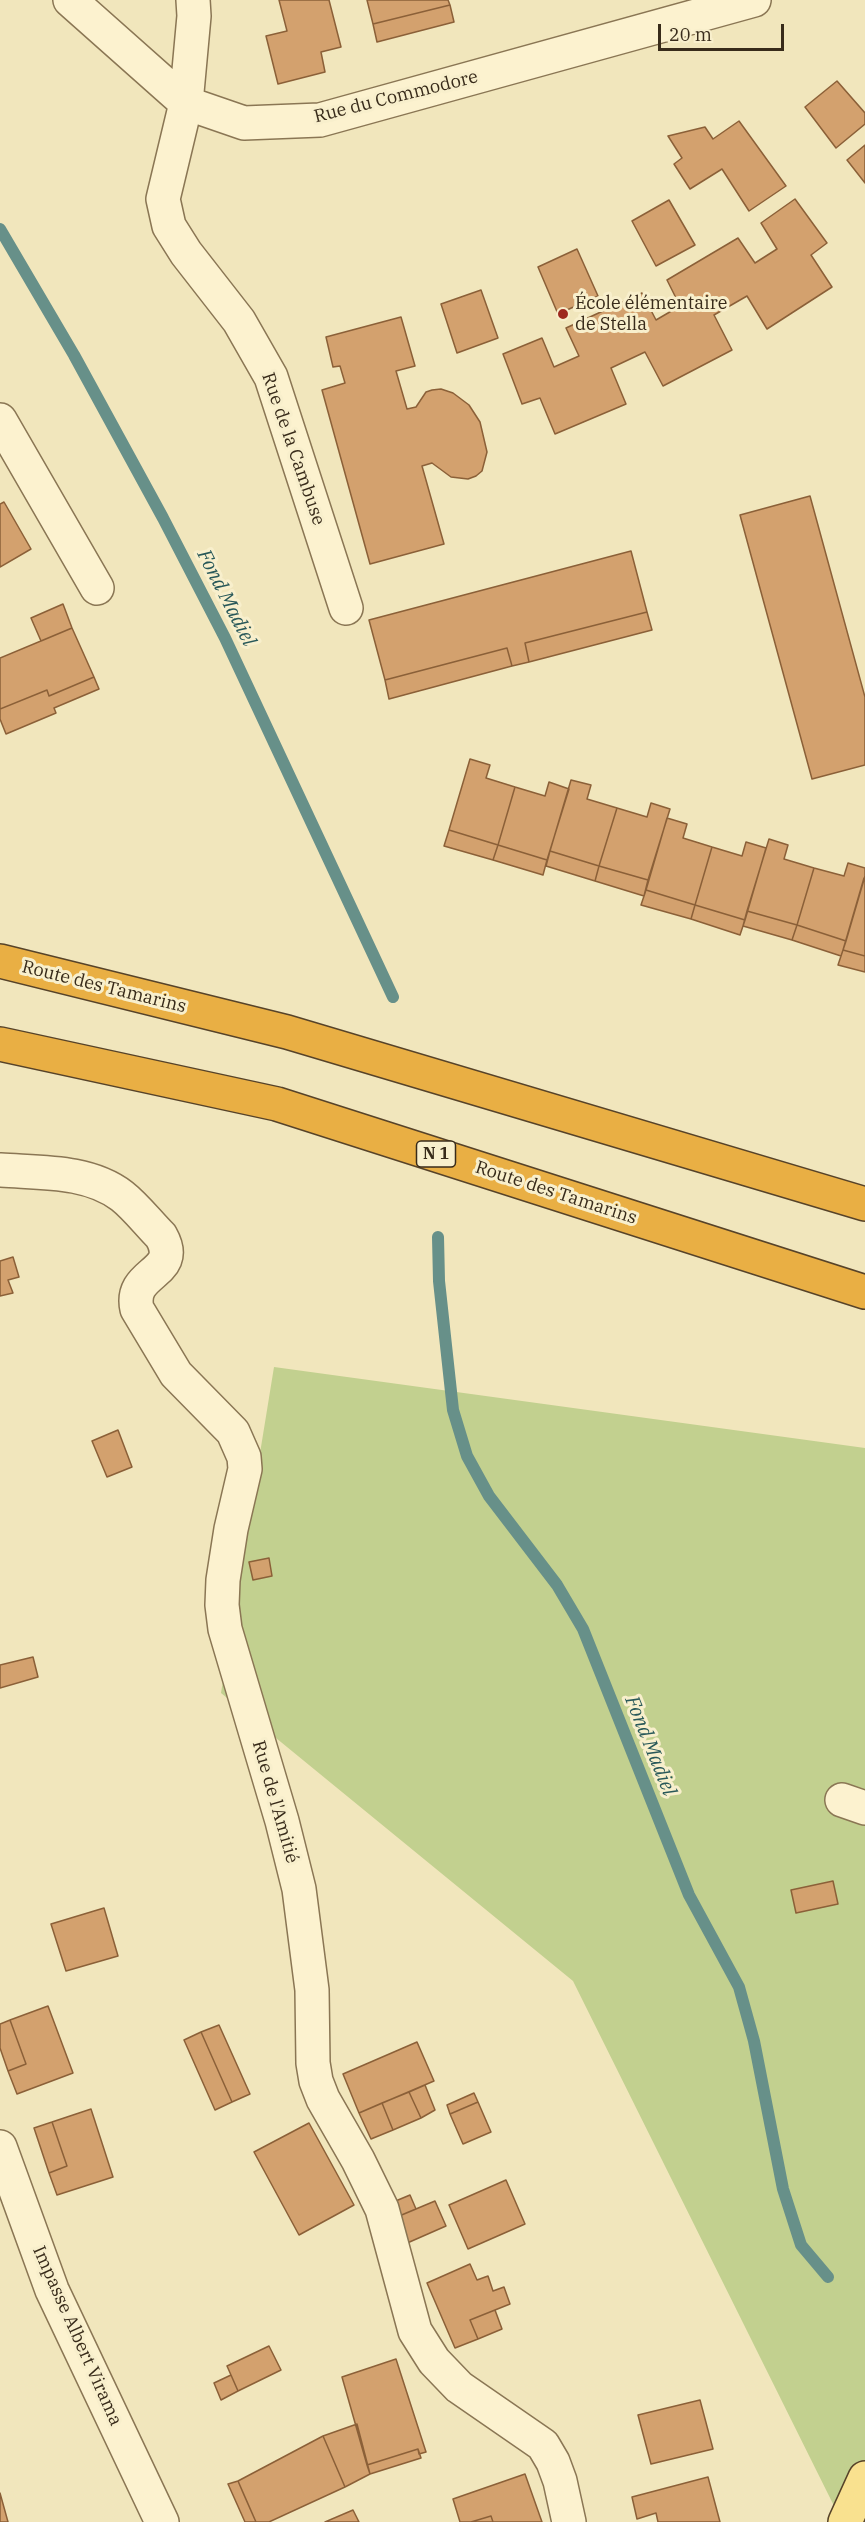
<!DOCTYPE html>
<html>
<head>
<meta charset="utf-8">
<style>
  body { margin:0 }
  #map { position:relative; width:865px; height:2522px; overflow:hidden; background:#f1e6bc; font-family:"IBM Plex Serif",serif }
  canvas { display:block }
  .scale { position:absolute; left:658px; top:24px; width:126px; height:27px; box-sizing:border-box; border:3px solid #382b1a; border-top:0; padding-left:8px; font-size:18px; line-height:21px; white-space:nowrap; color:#382b1a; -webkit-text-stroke:4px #f8efcc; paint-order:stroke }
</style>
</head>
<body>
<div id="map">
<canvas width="865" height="2522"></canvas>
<div class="scale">20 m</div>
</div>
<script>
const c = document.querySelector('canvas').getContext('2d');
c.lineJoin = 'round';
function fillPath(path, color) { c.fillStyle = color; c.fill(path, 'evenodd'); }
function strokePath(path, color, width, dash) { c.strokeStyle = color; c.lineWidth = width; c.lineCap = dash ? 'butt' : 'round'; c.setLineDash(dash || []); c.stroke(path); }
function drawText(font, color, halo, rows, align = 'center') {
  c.font = font + ' "IBM Plex Serif",serif'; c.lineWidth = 6; c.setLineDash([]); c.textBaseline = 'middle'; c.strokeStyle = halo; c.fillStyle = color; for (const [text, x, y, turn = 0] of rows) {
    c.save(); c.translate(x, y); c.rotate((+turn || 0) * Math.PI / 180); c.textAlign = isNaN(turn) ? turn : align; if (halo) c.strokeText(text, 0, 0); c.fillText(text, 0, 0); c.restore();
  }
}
const green = new Path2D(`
  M 274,1367 L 865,1448 L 865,2522 L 842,2522 L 573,1981 L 221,1693 Z`);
const stream = new Path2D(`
  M 0,229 L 74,355 L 163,518 L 225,638 L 393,997
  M 438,1237 L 439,1281 L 453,1410 L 467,1456 L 489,1496 L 557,1585 L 583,1629 L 689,1895 L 739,1987 L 754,2041 L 783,2189 L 801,2245 L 828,2277`);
const building = new Path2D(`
  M 279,0 L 329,0 L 341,47 L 321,52 L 325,72 L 278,84 L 266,36 L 287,31 Z
  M 367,0 L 448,0 L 450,5 L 373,24 Z
  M 450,5 L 454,22 L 377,42 L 373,24 Z
  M 837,81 L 865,113 L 865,124 L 836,148 L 805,107 Z
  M 739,121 L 786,186 L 749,211 L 722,169 L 690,189 L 674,164 L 682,158 L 668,136 L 705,127 L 713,139 Z
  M 865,145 L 865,183 L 847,160 Z
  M 795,199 L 827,243 L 811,255 L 832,287 L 767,329 L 747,296 L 714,315 L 732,350 L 663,386 L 645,352 L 611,368 L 626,404 L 555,434 L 540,398 L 522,404 L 503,354 L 542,338 L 554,367 L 579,356 L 566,328 L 642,293 L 656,320 L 680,306 L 667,280 L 738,238 L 755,263 L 777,249 L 761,223 Z
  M 669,200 L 695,245 L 656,266 L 632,221 Z
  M 577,249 L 598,296 L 558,314 L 538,267 Z
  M 481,290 L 498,338 L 457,353 L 441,304 Z
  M 401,317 L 415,366 L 396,371 L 407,409 L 416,407 L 426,392 L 432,390 L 441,389 L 453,393 L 469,405 L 480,422 L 487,452 L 482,471 L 476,476 L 468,479 L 451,477 L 432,463 L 422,466 L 444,544 L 370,564 L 322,390 L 345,383 L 340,366 L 333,367 L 326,337 Z
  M 810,496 L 865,697 L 865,765 L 812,779 L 740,515 Z
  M 4,502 L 31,549 L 0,567 L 0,504 Z
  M 631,551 L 647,612 L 525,643 L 529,662 L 512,666 L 507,648 L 385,680 L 369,620 Z
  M 63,604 L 72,628 L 41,641 L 31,618 Z
  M 647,612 L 652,630 L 529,662 L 525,643 Z
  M 72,628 L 94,677 L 49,696 L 47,690 L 0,709 L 0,658 Z
  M 507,648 L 512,666 L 389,699 L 385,680 Z
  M 94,677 L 99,689 L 54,708 L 56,713 L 6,734 L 0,719 L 0,709 L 47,690 L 49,696 Z
  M 470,759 L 490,765 L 486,778 L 515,787 L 498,845 L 449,830 Z
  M 571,780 L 591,785 L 587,799 L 617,808 L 599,866 L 550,851 Z
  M 549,782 L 569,789 L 547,860 L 498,845 L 515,787 L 545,796 Z
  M 651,803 L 670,809 L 648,880 L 599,866 L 617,808 L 647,817 Z
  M 667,818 L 687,824 L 683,838 L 712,847 L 695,905 L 646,890 Z
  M 449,830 L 498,845 L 493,860 L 444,846 Z
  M 769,839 L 788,845 L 784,859 L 814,868 L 797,925 L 747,911 Z
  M 746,842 L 766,848 L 745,920 L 695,905 L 712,847 L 742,856 Z
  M 498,845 L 547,860 L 543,875 L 493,860 Z
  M 550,851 L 599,866 L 595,881 L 546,866 Z
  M 848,863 L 865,868 L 865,876 L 846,941 L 797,925 L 814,868 L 844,876 Z
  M 599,866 L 648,880 L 644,896 L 595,881 Z
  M 864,878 L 865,878 L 865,956 L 843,950 Z
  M 646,890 L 695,905 L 691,919 L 641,905 Z
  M 695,905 L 745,920 L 740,935 L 691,919 Z
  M 747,911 L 797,925 L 792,940 L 743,926 Z
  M 797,925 L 846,941 L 841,956 L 792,940 Z
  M 843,950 L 865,956 L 865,972 L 838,965 Z
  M 13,1257 L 19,1277 L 8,1280 L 13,1293 L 0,1296 L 0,1261 Z
  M 118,1430 L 132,1467 L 107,1477 L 92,1441 Z
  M 269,1558 L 272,1576 L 253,1580 L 249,1562 Z
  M 33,1657 L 38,1677 L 0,1688 L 0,1665 Z
  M 833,1881 L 838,1904 L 796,1913 L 791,1890 Z
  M 104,1908 L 118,1956 L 66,1971 L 51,1924 Z
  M 48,2006 L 73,2073 L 17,2094 L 8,2071 L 26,2064 L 10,2020 Z
  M 10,2020 L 26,2064 L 8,2071 L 0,2048 L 0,2024 Z
  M 219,2025 L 250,2094 L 232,2102 L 201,2032 Z
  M 201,2032 L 232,2102 L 215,2110 L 184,2040 Z
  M 417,2042 L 434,2081 L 359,2113 L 343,2074 Z
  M 425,2085 L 435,2110 L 421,2118 L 409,2092 Z
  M 409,2092 L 421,2118 L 393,2130 L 382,2103 Z
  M 474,2093 L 478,2102 L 450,2114 L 447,2105 Z
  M 478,2102 L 491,2132 L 463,2144 L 450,2114 Z
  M 382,2103 L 393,2130 L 371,2139 L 359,2113 Z
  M 91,2109 L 113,2177 L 57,2195 L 49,2173 L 67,2166 L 52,2122 Z
  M 52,2122 L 67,2166 L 49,2173 L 34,2128 Z
  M 309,2123 L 354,2205 L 299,2235 L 254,2152 Z
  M 506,2180 L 525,2224 L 468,2249 L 449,2205 Z
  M 410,2195 L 416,2209 L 392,2219 L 386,2205 Z
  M 435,2201 L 446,2226 L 405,2244 L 392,2219 Z
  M 470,2264 L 477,2280 L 488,2276 L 493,2291 L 504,2287 L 510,2304 L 470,2320 L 478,2339 L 455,2348 L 427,2283 Z
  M 495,2310 L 502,2329 L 478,2339 L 470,2320 Z
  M 269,2346 L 281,2370 L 238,2391 L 227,2366 Z
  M 396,2359 L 426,2452 L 419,2454 L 418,2449 L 367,2465 L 342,2377 Z
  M 231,2375 L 238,2391 L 221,2400 L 214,2383 Z
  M 700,2400 L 713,2449 L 651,2464 L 638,2415 Z
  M 357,2424 L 370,2474 L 345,2487 L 323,2436 Z
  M 323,2436 L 345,2487 L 269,2522 L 256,2522 L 238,2481 Z
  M 418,2449 L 421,2458 L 370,2474 L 367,2465 Z
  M 525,2474 L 542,2522 L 493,2522 L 491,2516 L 471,2522 L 460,2522 L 453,2499 Z
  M 708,2477 L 720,2522 L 658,2522 L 656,2513 L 637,2519 L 632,2497 Z
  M 238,2481 L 244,2495 L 256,2522 L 245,2522 L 228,2484 Z
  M 0,2493 L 8,2522 L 0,2522 Z
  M 353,2510 L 359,2522 L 325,2522 Z
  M 491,2516 L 493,2522 L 471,2522 Z`);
const minor = new Path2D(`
  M 70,0 L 186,103 L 244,123 L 320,120 L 754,0
  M 193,0 L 194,16 L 186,103 L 163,199 L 169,226 L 186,253 L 239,321 L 271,377 L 346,608
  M 0,420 L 97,588
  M 0,1170 C 40,1173 88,1170 122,1196 C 136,1207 148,1223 161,1236 C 183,1275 128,1270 137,1309 L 176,1374 L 233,1432 L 244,1457 L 245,1469 L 231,1529 L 223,1580 L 222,1605 L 225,1629 L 282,1821 L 299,1889 L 312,1990 L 313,2063 L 316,2081 L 323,2099 L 358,2160 L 382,2209 L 415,2331 L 434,2361 L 459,2387 L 543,2445 L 553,2462 L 560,2481 L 569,2522
  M 842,1800 L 865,1808
  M 0,2147 L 52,2290 L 162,2522`);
const major = new Path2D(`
  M 845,2522 L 865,2478`);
const highway = new Path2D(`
  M 0,961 L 287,1032 L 865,1204
  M 0,1044 L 277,1104 L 865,1292`);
const markers = [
  [563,314,6,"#9e2a1f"]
];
const shields = [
  [436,1154,39]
];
const shieldNames = [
  ["N 1",436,1154]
];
const streetNames = [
  ["Rue du Commodore",396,97,-14],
  ["Rue de la Cambuse",293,449,71],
  ["Route des Tamarins",104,987,14],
  ["Route des Tamarins",556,1193,18],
  ["Rue de l'Amitié",275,1802,74],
  ["Impasse Albert Virama",77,2336,66]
];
const poiNames = [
  ["École élémentaire",575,304],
  ["de Stella",575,325]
];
const waterNames = [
  ["Fond Madiel",226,598,63],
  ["Fond Madiel",650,1746,68]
];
fillPath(green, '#c2d08f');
strokePath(stream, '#679089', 12);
fillPath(building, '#d3a16e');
strokePath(building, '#8b6038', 1.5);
strokePath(minor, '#8a7654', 36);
strokePath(major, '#574329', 36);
strokePath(highway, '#574329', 36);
strokePath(minor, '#fcf2cf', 33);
strokePath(major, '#f9e18f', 33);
strokePath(highway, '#e9af44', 33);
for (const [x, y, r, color] of markers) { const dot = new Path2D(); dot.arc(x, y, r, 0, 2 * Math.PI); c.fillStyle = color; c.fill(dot); strokePath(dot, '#f8efcc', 2); }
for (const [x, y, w] of shields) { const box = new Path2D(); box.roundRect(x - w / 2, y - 13, w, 26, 4.5); c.fillStyle = '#f8efcc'; c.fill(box); strokePath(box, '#382b1a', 1.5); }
drawText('bold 16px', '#382b1a', null, shieldNames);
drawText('18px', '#382b1a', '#f8efcc', streetNames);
drawText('18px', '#382b1a', '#f8efcc', poiNames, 'left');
drawText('italic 20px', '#285859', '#f8efcc', waterNames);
</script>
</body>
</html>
